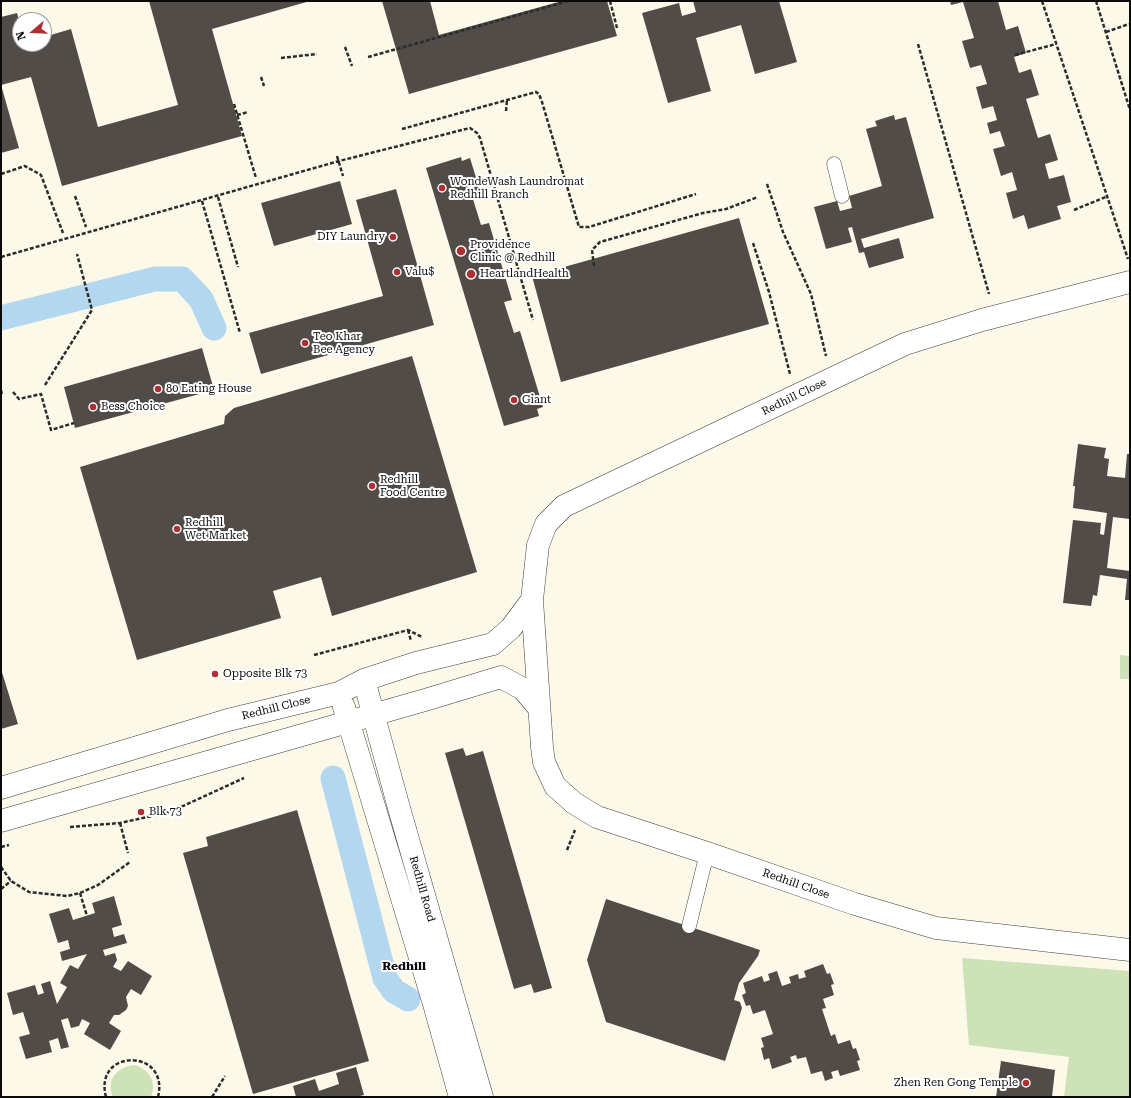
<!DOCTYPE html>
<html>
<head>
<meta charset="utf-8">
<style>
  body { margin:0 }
  #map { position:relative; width:1131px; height:1098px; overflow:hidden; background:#fdf9e9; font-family:"Roboto Serif",serif }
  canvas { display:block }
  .frame { position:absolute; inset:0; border:2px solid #0a0a0a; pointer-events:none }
  .north { position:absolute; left:12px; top:12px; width:40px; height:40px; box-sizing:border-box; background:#fff; border:1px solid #9d9d9d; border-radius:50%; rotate:251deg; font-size:11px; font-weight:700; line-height:16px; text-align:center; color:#0a0a0a }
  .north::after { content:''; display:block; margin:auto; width:14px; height:18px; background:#ac3033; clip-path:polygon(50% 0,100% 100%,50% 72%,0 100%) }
</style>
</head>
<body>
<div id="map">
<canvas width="1131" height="1098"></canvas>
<div class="frame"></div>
<div class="north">N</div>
</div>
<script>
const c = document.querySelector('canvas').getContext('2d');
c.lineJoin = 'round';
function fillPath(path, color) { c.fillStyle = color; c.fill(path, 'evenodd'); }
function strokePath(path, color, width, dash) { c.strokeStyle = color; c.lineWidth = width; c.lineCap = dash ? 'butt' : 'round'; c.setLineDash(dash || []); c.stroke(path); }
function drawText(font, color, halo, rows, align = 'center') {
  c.font = font + ' "Roboto Serif",serif'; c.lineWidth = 4; c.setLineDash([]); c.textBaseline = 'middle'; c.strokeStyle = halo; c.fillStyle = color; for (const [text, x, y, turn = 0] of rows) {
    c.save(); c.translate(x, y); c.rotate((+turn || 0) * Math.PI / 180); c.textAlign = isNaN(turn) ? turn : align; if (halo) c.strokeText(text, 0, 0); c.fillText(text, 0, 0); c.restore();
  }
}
const green = new Path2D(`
  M 1120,655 L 1130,656 L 1130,679 L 1120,679 Z
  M 962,958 L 1130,971 L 1130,1097 L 1064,1097 L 1069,1057 L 969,1045 Z
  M 135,1065 C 150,1070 157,1082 151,1097 L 113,1097 C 105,1080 118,1066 135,1065 Z`);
const canal = new Path2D(`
  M 1,318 L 155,279 L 182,279 L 201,299 L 214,328
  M 333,778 L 385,978 L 394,991 L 408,999`);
const building = new Path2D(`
  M 149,1 L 310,1 L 212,29 L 242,136 L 62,186 L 31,77 L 1,85 L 19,148 L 1,153 L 1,17 L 17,13 L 20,24 L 20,44 L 44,44 L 44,37 L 71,29 L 98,127 L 178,105 Z
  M 382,1 L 430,1 L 439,35 L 562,1 L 607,1 L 617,36 L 409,94 Z
  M 693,1 L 779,1 L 797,62 L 755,74 L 741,25 L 696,38 L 711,91 L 668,103 L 642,13 L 679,3 L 682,16 L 696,12 Z
  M 950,1 L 998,1 L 1006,30 L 1018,26 L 1026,53 L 1014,57 L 1019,73 L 1031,69 L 1039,95 L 1026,99 L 1038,138 L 1050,134 L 1058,160 L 1045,164 L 1049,179 L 1064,175 L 1071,202 L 1057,206 L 1061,219 L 1028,229 L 1024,215 L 1013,219 L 1006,193 L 1017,190 L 1012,172 L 1001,176 L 993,149 L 1005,146 L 1000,131 L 990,134 L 987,123 L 997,120 L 993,106 L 982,109 L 976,87 L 987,84 L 981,65 L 970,68 L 962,41 L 974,38 L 963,2 L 951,5 Z
  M 894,115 L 895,120 L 906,117 L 934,218 L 861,239 L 864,248 L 899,238 L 904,258 L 869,268 L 864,252 L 859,253 L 852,227 L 848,228 L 852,242 L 826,249 L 814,207 L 837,201 L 840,211 L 852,208 L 849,196 L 882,186 L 866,129 L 877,126 L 875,121 Z
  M 461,157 L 462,161 L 470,158 L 481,194 L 472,196 L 481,225 L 489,223 L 512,300 L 504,302 L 514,333 L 520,331 L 543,407 L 537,409 L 539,416 L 504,426 L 426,168 Z
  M 340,181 L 352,224 L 274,246 L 261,203 Z
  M 396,189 L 434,325 L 261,374 L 249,333 L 383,296 L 356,200 Z
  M 739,218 L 769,324 L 561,382 L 532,276 Z
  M 202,348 L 214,390 L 75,428 L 64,387 Z
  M 412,356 L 477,572 L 332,616 L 321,577 L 273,591 L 281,618 L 137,660 L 80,467 L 224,424 L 225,416 L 234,408 Z
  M 1078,444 L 1106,448 L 1104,458 L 1109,459 L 1107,476 L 1125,478 L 1127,454 L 1130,454 L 1130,519 L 1113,517 L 1107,568 L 1130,571 L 1130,600 L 1125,600 L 1127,579 L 1100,575 L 1097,596 L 1093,595 L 1091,606 L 1063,603 L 1073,520 L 1101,523 L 1100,534 L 1104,535 L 1107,513 L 1073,508 L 1075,486 L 1073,486 Z
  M 1,669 L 18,724 L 1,729 Z
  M 463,748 L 466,756 L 483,751 L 552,988 L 534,993 L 531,984 L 514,989 L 445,753 Z
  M 297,810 L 369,1061 L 253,1094 L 183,853 L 208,846 L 206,837 Z
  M 114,896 L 122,925 L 112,928 L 114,937 L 124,934 L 127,943 L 103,950 L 105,956 L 115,953 L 117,960 L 113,967 L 121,971 L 128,961 L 152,976 L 141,995 L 131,989 L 126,997 L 128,1006 L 126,1010 L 119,1015 L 114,1015 L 109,1023 L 121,1031 L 110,1050 L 84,1034 L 90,1023 L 82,1019 L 79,1026 L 71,1028 L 68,1018 L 61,1020 L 69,1047 L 61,1049 L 58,1038 L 49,1041 L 52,1052 L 26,1059 L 19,1037 L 30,1034 L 23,1012 L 13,1015 L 7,993 L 35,985 L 38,995 L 44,993 L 41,984 L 50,981 L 57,1004 L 67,987 L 60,983 L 70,965 L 78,969 L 87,954 L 62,961 L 60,952 L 70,949 L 68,940 L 58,943 L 49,914 L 69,908 L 73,920 L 95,913 L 92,903 Z
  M 606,899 L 760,950 L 758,956 L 739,983 L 734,1000 L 740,1002 L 742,1008 L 725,1061 L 606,1022 L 587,960 Z
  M 823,964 L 827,974 L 830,973 L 834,984 L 831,985 L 834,995 L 823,999 L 826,1008 L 822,1009 L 831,1036 L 835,1034 L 838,1044 L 850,1040 L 853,1049 L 856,1048 L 860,1060 L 857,1061 L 860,1070 L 840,1076 L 838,1070 L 831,1072 L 833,1078 L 825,1081 L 822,1071 L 811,1074 L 806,1057 L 797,1059 L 796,1055 L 790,1057 L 792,1062 L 772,1069 L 769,1058 L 764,1060 L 761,1048 L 764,1047 L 761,1038 L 773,1034 L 765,1010 L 753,1014 L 750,1005 L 746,1006 L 742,995 L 746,993 L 743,983 L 762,976 L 764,982 L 770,980 L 768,974 L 777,971 L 782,986 L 791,983 L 789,977 L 798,974 L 799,979 L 806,977 L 804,971 Z
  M 1001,1061 L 1055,1070 L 1052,1097 L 996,1097 Z
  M 356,1067 L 364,1095 L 356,1097 L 296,1097 L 293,1086 L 315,1079 L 319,1091 L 339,1084 L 336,1073 Z`);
const path = new Path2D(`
  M 610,1 L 617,28
  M 1042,1 L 1128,259
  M 1096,1 L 1130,110
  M 1106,32 L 1129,24
  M 918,44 L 989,294
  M 345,47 L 352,66
  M 1015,55 L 1056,44
  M 368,57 L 568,1
  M 281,58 L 317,54
  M 261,77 L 264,86
  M 234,104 L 256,178
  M 506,111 L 507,100
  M 237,115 L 248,112
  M 402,129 L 536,92 L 539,94 L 542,102 L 579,227 L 589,227 L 696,194
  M 337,156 L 343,176
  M 1,174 L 25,166 L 41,175 L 63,233
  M 767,184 L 783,232 L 811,294 L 826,356
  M 75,196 L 86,227
  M 218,197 L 238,267
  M 202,201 L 240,333
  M 1074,210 L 1108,196
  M 753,243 L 769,292 L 790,374
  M 1,257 L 339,161 L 470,128 L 477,133 L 480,138 L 533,320
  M 594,266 L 592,250 L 600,242 L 703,213 L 726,209 L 758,197
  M 45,385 L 92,310 L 77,254
  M 1,390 L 2,395
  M 13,392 L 19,399 L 41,394 L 51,430 L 74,423
  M 408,630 L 411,641
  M 314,655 L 408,630 L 422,637
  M 120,823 L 128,853
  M 70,827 L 120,823 L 170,812 L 244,778
  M 1,847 L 9,845
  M 567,850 L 575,830
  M 1,867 L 11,881 L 29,892 L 67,896 L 80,893 L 98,885 L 130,862
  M 1,889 L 11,881
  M 80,893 L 87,916
  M 106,1097 C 93,1048 170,1048 158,1097
  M 212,1097 L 225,1076`);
const lane = new Path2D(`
  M 834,164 L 842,196
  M 689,926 L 707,853`);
const street = new Path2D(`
  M 1130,282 L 982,320 L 905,344 L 564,506 L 546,524 L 538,545 L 532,600 L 542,747 L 544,762 L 555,786 L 574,803 L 597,817 L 707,853 L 855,904 L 936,928 L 1130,950
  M 364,680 L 399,808 L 482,1097
  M 344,707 L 434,1004 L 460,1097
  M 1,788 L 228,720 L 339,693 L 364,680 L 416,663 L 493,644 L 511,628 L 532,600
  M 1,821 L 425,700 L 501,677 L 523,689 L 539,708`);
const markers = [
  [442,188,4,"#ac3033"],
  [393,237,4,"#ac3033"],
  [461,251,5,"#ac3033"],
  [397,272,4,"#ac3033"],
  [471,274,5,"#ac3033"],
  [305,343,4,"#ac3033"],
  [158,389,4,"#ac3033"],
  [514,400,4,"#ac3033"],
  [93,407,4,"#ac3033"],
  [372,486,4,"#ac3033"],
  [177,529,4,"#ac3033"],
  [215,674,4,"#ac3033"],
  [141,812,4,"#ac3033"],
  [1026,1083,4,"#ac3033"]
];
const poiNames = [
  ["WondeWash Laundromat",450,182],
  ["Redhill Branch",450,195],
  ["DIY Laundry",385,237,"right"],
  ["Providence",470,245],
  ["Clinic @ Redhill",470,258],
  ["Valu$",405,272],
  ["HeartlandHealth",480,274],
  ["Teo Khar",313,337],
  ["Bee Agency",313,350],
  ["80 Eating House",166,389],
  ["Giant",522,400],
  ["Bess Choice",101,407],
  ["Redhill",380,480],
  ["Food Centre",380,493],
  ["Redhill",185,523],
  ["Wet Market",185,536],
  ["Opposite Blk 73",223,674],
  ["Blk 73",149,812],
  ["Zhen Ren Gong Temple",1018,1083,"right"]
];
const streetNames = [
  ["Redhill Close",794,397,-26],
  ["Redhill Close",276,708,-14],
  ["Redhill Close",796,884,19],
  ["Redhill Road",422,889,74]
];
const neighbourhoodNames = [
  ["Redhill",404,966]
];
fillPath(green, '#cde3b7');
strokePath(canal, '#b2d7ef', 25);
fillPath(building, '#514c47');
strokePath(lane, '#3d3d3d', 15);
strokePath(street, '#3d3d3d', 23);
strokePath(path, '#2c2c2c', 2.5, [4, 2]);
strokePath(lane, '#fff', 14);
strokePath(street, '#fff', 22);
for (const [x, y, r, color] of markers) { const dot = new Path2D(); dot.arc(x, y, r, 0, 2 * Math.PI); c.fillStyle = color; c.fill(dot); strokePath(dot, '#fff', 1.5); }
drawText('11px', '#0a0a0a', '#fff', poiNames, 'left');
drawText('11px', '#0a0a0a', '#fff', streetNames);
drawText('bold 12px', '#0a0a0a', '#fff', neighbourhoodNames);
</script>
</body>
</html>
